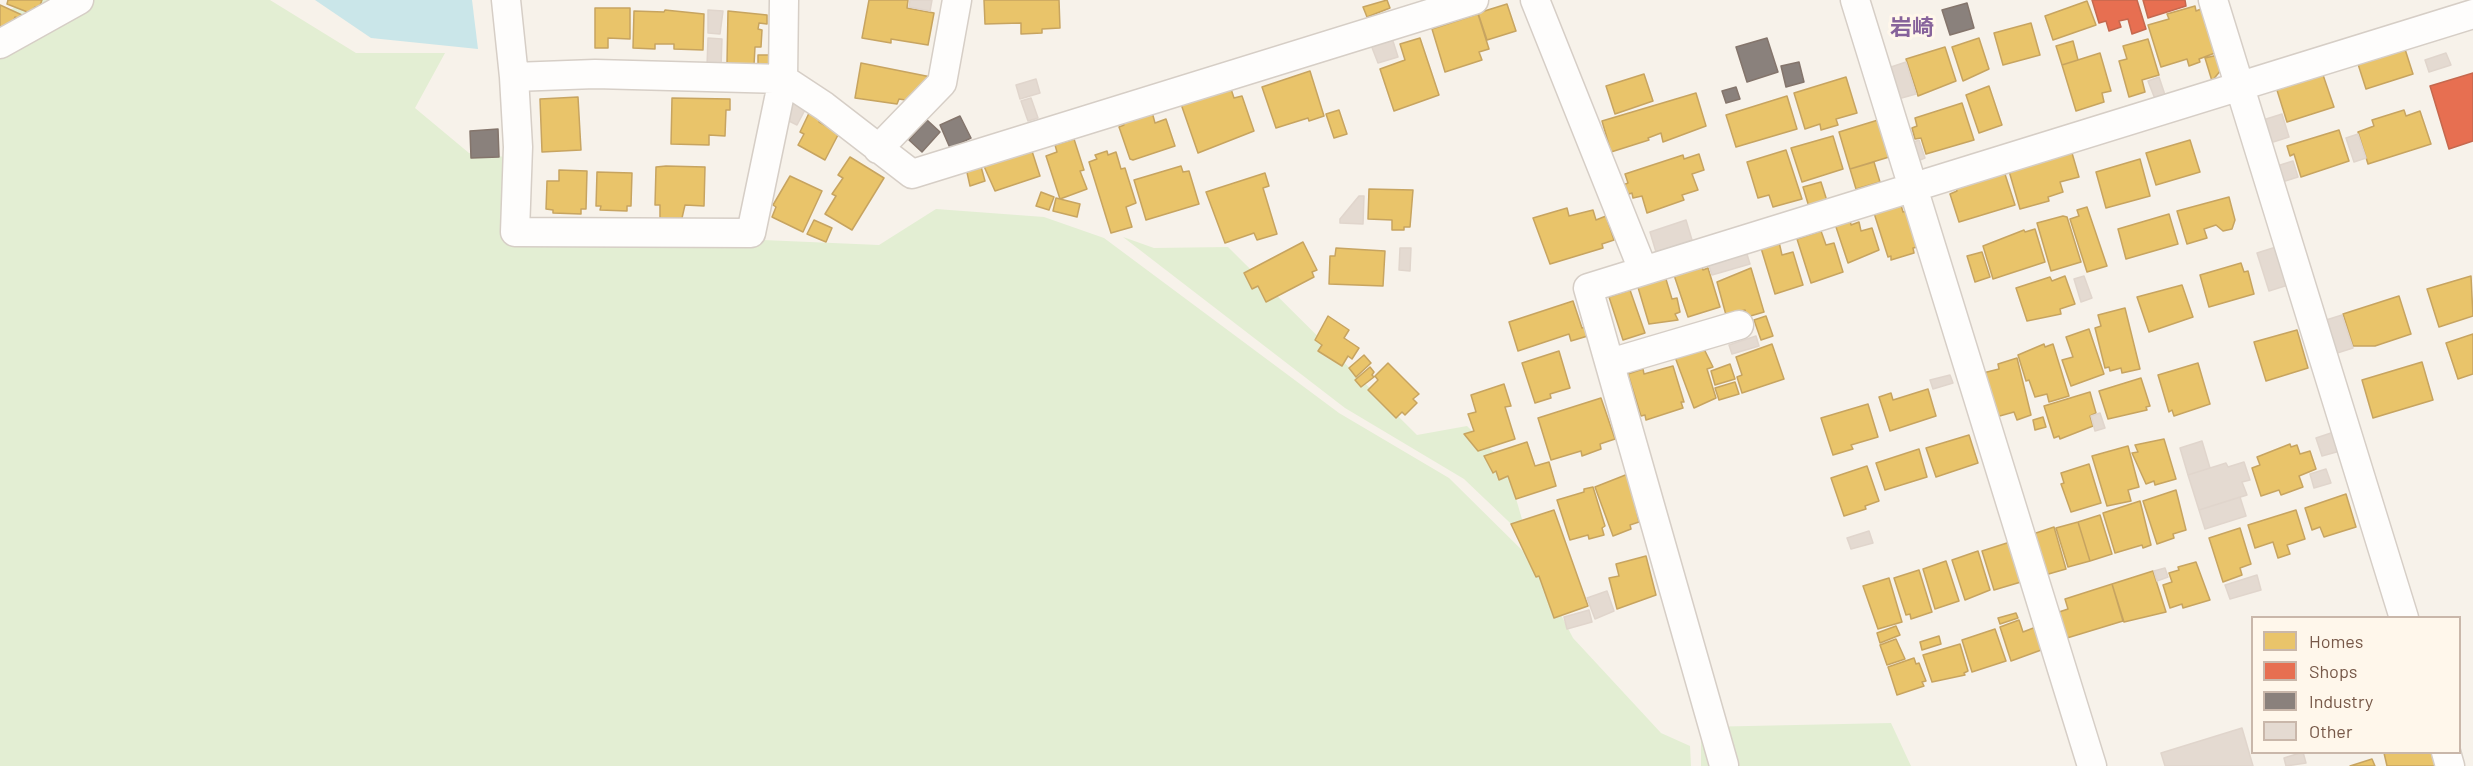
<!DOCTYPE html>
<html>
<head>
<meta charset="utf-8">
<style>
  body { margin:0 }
  #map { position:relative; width:2473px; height:766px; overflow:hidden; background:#f7f2ea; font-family:Barlow,sans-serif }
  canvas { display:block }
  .legend { position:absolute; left:2251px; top:616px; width:210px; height:138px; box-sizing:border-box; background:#fff7eb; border:2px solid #c9b7aa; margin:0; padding:8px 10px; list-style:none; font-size:18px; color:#775848 }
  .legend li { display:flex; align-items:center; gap:12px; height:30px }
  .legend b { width:30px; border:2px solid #c9b7aa }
</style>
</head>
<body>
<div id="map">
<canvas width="2473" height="766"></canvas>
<ul class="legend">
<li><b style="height:16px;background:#e9c46a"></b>Homes</li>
<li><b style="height:16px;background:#e76f51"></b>Shops</li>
<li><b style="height:16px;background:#8a817c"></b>Industry</li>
<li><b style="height:16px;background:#e4dad1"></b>Other</li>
</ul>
</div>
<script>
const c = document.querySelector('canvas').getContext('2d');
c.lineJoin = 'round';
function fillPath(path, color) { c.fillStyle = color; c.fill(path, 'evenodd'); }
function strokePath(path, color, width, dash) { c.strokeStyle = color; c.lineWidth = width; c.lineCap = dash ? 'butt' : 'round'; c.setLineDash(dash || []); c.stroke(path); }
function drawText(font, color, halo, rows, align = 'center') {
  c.font = font + ' Barlow,"Noto Sans JP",sans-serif'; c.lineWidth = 6; c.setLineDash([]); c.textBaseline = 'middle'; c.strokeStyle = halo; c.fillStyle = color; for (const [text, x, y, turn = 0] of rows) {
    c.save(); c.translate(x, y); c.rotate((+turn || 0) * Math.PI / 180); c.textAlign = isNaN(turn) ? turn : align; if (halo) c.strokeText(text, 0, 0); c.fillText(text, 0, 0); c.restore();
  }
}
const green = new Path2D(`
  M 32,0 L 270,0 L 356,53 L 445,53 L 415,108 L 469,153 L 506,157 L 508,229 L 879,245 L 936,209 L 1044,217 L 1104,238 L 1339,413 L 1449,478 L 1533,561 L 1573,638 L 1661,733 L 1690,746 L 1691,766 L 0,766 L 0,14 Z
  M 1123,237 L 1154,248 L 1228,247 L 1417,435 L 1467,426 L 1506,464 L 1528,540 L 1464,479 L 1345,408 Z
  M 1891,723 L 1911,766 L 1701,766 L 1701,727 Z`);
const water = new Path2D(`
  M 315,0 L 472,0 L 478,49 L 371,38 Z`);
const homes = new Path2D(`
  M 8,0 L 42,0 L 39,8 L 35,7 L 30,13 L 7,4 Z
  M 869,0 L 908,0 L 907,8 L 934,13 L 928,45 L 891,39 L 891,43 L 862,38 Z
  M 984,0 L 1059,0 L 1060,28 L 1042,29 L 1042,33 L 1021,34 L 1021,23 L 985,24 Z
  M 1387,0 L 1390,8 L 1367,17 L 1363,7 Z
  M 2087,1 L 2096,25 L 2053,40 L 2045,16 Z
  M 1507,4 L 1516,31 L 1487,40 L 1478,13 Z
  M 0,5 L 22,15 L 20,19 L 15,17 L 13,22 L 0,29 Z
  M 2195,6 L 2196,11 L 2201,9 L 2215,53 L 2199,59 L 2200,62 L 2189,66 L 2187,59 L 2161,67 L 2148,25 L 2169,19 L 2167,14 Z
  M 595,8 L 630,8 L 630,39 L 608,38 L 608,48 L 595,48 Z
  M 665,10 L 704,14 L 703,50 L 674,49 L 674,44 L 655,44 L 655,49 L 633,48 L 634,11 L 664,12 Z
  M 728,11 L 767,15 L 767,24 L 759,23 L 758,29 L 762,30 L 761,47 L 755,47 L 754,65 L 727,63 Z
  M 1478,14 L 1489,49 L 1479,52 L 1482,60 L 1445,72 L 1432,29 Z
  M 2031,23 L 2040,55 L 2003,65 L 1994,33 Z
  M 1420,38 L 1439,95 L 1394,111 L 1380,69 L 1405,60 L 1400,44 Z
  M 1979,38 L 1989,69 L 1963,81 L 1952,47 Z
  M 2148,39 L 2159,75 L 2142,80 L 2145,92 L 2129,97 L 2119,61 L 2127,59 L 2123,46 Z
  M 2073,41 L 2078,60 L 2062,65 L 2056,46 Z
  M 2404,46 L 2413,74 L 2366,89 L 2357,61 Z
  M 1945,47 L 1956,81 L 1918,96 L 1906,59 Z
  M 2100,53 L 2111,91 L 2102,93 L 2104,102 L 2076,111 L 2062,65 Z
  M 2222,54 L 2225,65 L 2212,81 L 2205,58 Z
  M 758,55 L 770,55 L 769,69 L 758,69 Z
  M 861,63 L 931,77 L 912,101 L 899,99 L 897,104 L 855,98 Z
  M 1310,71 L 1324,116 L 1309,121 L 1308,118 L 1276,128 L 1262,87 Z
  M 2322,72 L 2334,107 L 2287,122 L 2276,87 Z
  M 1644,74 L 1653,101 L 1615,114 L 1606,86 Z
  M 1846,77 L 1857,113 L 1836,119 L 1838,125 L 1821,130 L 1820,124 L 1805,129 L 1794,93 Z
  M 1989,86 L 2002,125 L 1979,133 L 1966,95 Z
  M 1231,89 L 1234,98 L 1242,96 L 1254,131 L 1198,153 L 1181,104 Z
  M 1696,93 L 1706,126 L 1663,142 L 1661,133 L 1648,138 L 1649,140 L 1611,152 L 1602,121 Z
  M 1787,96 L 1797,129 L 1736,147 L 1726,115 Z
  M 578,97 L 581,150 L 542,152 L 540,99 Z
  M 672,98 L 730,99 L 730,110 L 726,110 L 725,136 L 709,135 L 709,145 L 671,144 Z
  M 1962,103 L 1974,140 L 1926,154 L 1921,138 L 1915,139 L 1912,128 L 1917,126 L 1915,118 Z
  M 1339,110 L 1347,134 L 1334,138 L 1326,114 Z
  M 2404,110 L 2406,116 L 2420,111 L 2431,144 L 2368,164 L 2358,132 L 2374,126 L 2372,120 Z
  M 810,111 L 822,117 L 819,122 L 839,133 L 825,160 L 798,145 L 804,134 L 800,132 Z
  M 1152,112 L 1155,123 L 1166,119 L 1175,146 L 1133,160 L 1130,159 L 1119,127 L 1124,125 L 1123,122 Z
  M 1878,120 L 1889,157 L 1850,169 L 1839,132 Z
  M 2339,130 L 2349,161 L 2301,177 L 2294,154 L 2290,156 L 2287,146 Z
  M 1833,136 L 1843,169 L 1802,182 L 1791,148 Z
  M 1074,139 L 1084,170 L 1080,171 L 1087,189 L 1060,199 L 1046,156 L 1057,152 L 1055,145 Z
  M 2190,140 L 2200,172 L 2156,185 L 2146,153 Z
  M 1031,148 L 1040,176 L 995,191 L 983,164 Z
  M 1786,150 L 1802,199 L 1773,207 L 1769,195 L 1758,198 L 1747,162 Z
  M 1107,151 L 1108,155 L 1116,152 L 1121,169 L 1125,168 L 1136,203 L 1126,207 L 1132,227 L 1111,233 L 1089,162 L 1097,159 L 1095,155 Z
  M 2072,153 L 2079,177 L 2060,182 L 2063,192 L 2048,197 L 2049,201 L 2020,209 L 2009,171 Z
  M 1699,154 L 1704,170 L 1692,174 L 1698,190 L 1682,195 L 1684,200 L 1647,213 L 1642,196 L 1633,198 L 1632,193 L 1626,195 L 1623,185 L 1628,183 L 1625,174 L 1683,155 L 1684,159 Z
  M 850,157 L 884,178 L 852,230 L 825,214 L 836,196 L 832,194 L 843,178 L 838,175 Z
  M 2140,159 L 2150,196 L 2106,208 L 2096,172 Z
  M 1874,162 L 1880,182 L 1856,189 L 1850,169 Z
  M 980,163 L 985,181 L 970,186 L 966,168 Z
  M 666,166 L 705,167 L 704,206 L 685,205 L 682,218 L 660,218 L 660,205 L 655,205 L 656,167 Z
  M 1181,166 L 1183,172 L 1189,171 L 1199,204 L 1146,220 L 1134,180 Z
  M 2003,168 L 2015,205 L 1959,222 L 1950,194 L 1957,191 L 1955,184 Z
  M 559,170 L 587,171 L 586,209 L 581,209 L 581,214 L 553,213 L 553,210 L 546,209 L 547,181 L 559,181 Z
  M 597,172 L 632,173 L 631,206 L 627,206 L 627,211 L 600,210 L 601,206 L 596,206 Z
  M 1265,173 L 1269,186 L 1263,188 L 1277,234 L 1257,240 L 1254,233 L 1225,243 L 1206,192 Z
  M 790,176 L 822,191 L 803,232 L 772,217 L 776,207 L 773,205 Z
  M 1821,182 L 1827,201 L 1809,207 L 1803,187 Z
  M 1369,189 L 1413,190 L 1410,227 L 1404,227 L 1404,230 L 1392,230 L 1392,220 L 1368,219 Z
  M 1041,192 L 1054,197 L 1049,210 L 1036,206 Z
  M 2229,197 L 2235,220 L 2232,229 L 2223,231 L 2216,225 L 2204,229 L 2207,238 L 2187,244 L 2177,211 Z
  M 1056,198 L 1080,204 L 1077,217 L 1053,211 Z
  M 1901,205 L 1903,212 L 1907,211 L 1918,247 L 1913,248 L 1914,253 L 1891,260 L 1891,256 L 1888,257 L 1874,213 Z
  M 2087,207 L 2107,266 L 2087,272 L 2070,219 L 2079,216 L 2077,210 Z
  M 1567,208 L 1569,216 L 1593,210 L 1596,220 L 1606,216 L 1614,240 L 1602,244 L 1603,248 L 1550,264 L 1533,218 Z
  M 2169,214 L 2178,244 L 2126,259 L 2118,229 Z
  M 2063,216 L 2067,217 L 2081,262 L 2051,271 L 2037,223 Z
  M 1850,219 L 1851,225 L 1859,222 L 1861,231 L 1872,228 L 1879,250 L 1848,263 L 1835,224 Z
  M 814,220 L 832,228 L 826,242 L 807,234 Z
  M 2035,229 L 2045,262 L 1993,279 L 1983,246 L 2024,230 L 2025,232 Z
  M 1821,231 L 1826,245 L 1834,243 L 1843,272 L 1811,283 L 1797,239 Z
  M 1303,242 L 1317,270 L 1312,272 L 1314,277 L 1266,302 L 1258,286 L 1252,289 L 1244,273 Z
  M 1779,242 L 1782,255 L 1793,252 L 1803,285 L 1775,294 L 1761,248 Z
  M 1336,248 L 1385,251 L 1383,286 L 1329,284 L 1330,256 L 1335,256 Z
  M 1982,252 L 1990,277 L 1975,282 L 1967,256 Z
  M 2241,263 L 2244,272 L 2248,271 L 2254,294 L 2209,307 L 2200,275 Z
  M 1702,267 L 1703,270 L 1708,268 L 1720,307 L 1688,317 L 1674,275 Z
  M 1751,268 L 1764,312 L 1747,317 L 1745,310 L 1726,315 L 1717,282 Z
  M 1665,276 L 1672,299 L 1677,298 L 1680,312 L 1675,314 L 1678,320 L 1649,324 L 1637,284 Z
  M 2065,276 L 2075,304 L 2060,309 L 2061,314 L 2027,321 L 2016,288 L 2050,277 L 2052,281 Z
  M 2471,276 L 2473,316 L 2439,327 L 2427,289 Z
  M 2182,285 L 2193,317 L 2149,332 L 2137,297 Z
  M 1630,290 L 1645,333 L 1623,340 L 1609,297 Z
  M 2399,296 L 2411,334 L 2375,346 L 2353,346 L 2343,314 Z
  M 1573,301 L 1582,328 L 1588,326 L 1591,335 L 1571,341 L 1569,334 L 1518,351 L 1509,322 Z
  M 2125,308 L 2140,369 L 2122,373 L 2121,368 L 2110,371 L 2109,367 L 2105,368 L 2095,328 L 2101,326 L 2098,315 Z
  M 1328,316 L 1349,330 L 1344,338 L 1359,348 L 1352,359 L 1348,356 L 1342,366 L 1318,351 L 1322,345 L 1315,340 Z
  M 1766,316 L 1773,336 L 1761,340 L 1754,320 Z
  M 2089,329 L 2104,374 L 2071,386 L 2062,360 L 2073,357 L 2066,337 Z
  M 2297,330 L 2308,368 L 2266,381 L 2254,342 Z
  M 2473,334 L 2473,374 L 2458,379 L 2446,343 Z
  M 1772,344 L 1784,379 L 1742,393 L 1737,377 L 1742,375 L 1736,357 Z
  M 2044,344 L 2045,347 L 2053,344 L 2069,396 L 2049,402 L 2047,394 L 2035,397 L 2029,380 L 2026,381 L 2018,355 Z
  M 1703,347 L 1713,367 L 1707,369 L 1716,398 L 1694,408 L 1675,357 Z
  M 1559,351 L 1570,388 L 1550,394 L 1551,398 L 1535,403 L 1522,363 Z
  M 1364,355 L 1371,363 L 1356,377 L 1349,368 Z
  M 2017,358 L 2031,415 L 2017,420 L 2014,412 L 1996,417 L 1983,373 L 1999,369 L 1998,364 Z
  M 2422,362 L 2433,400 L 2373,418 L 2362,380 Z
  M 1388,363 L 1419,394 L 1413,399 L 1417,403 L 1405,415 L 1402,412 L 1396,418 L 1368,390 L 1378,380 L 1375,376 Z
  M 2198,363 L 2210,404 L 2174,416 L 2172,410 L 2169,412 L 2158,375 Z
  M 1730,364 L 1735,379 L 1715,385 L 1711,371 Z
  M 1673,366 L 1684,402 L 1681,402 L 1683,408 L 1646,420 L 1645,415 L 1641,416 L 1628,374 L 1643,369 L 1644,374 Z
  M 1370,367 L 1374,372 L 1372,375 L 1374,377 L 1361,387 L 1355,380 Z
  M 2141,378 L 2150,406 L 2146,407 L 2147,410 L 2108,419 L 2099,391 Z
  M 1735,382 L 1739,394 L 1719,400 L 1715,388 Z
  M 1504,384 L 1511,406 L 1505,407 L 1515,439 L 1478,451 L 1464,434 L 1474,431 L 1468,414 L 1476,412 L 1471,395 Z
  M 1928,389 L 1936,416 L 1890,431 L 1879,397 L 1891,393 L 1893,400 Z
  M 2090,392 L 2096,413 L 2090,416 L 2093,426 L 2060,439 L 2059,436 L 2054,438 L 2044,406 Z
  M 1601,398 L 1615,439 L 1600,444 L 1601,449 L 1582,456 L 1581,451 L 1551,460 L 1538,418 Z
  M 1868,404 L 1878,437 L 1851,445 L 1853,449 L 1833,455 L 1821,418 Z
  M 2043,417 L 2046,427 L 2035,430 L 2033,420 Z
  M 1969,435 L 1978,463 L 1936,477 L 1926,448 Z
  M 2164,439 L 2176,479 L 2155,485 L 2154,481 L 2146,484 L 2132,453 L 2138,452 L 2135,445 Z
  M 1527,442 L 1535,466 L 1549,462 L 1556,486 L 1516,499 L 1508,476 L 1499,480 L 1496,471 L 1493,473 L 1484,456 Z
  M 2290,444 L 2291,447 L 2297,445 L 2300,454 L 2310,451 L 2316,469 L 2299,476 L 2303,487 L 2281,495 L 2279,490 L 2261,496 L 2252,468 L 2260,465 L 2257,457 Z
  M 2128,446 L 2139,487 L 2128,490 L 2131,501 L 2107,506 L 2092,456 Z
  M 1919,449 L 1927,477 L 1885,490 L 1876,463 Z
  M 2089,464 L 2101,503 L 2071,512 L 2061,484 L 2064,483 L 2061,473 Z
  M 1867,466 L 1879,501 L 1865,506 L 1866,509 L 1844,516 L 1831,478 Z
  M 1628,474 L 1639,522 L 1630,525 L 1631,529 L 1613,536 L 1595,487 Z
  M 1593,487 L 1605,526 L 1602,528 L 1604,535 L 1589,539 L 1588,535 L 1570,540 L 1557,500 L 1584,492 L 1584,489 Z
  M 2176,490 L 2186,530 L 2173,534 L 2174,538 L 2157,544 L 2143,501 Z
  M 2346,494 L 2356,527 L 2324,537 L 2320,527 L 2312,530 L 2305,508 Z
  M 2140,501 L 2151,545 L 2143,548 L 2142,545 L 2115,553 L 2103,513 Z
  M 1554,510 L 1588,606 L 1554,618 L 1539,576 L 1536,577 L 1511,524 Z
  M 2296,510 L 2305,539 L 2287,545 L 2290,554 L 2278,558 L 2273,542 L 2255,548 L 2248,525 Z
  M 2100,515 L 2112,554 L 2090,561 L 2078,522 Z
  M 2078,522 L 2090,561 L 2068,567 L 2056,528 Z
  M 2054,527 L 2066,569 L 2045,575 L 2033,534 Z
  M 2240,528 L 2251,564 L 2240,568 L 2242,575 L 2223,582 L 2209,538 Z
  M 2010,542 L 2021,582 L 1994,590 L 1982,551 Z
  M 1978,551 L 1990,590 L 1965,600 L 1952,560 Z
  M 1646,556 L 1656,595 L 1617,609 L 1609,578 L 1619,576 L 1616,564 Z
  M 1946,561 L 1959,601 L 1935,609 L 1923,569 Z
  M 2196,562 L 2210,600 L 2183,608 L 2182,604 L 2170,608 L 2163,585 L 2172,582 L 2169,573 L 2179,570 L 2178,567 Z
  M 1919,570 L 1932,612 L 1911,619 L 1910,614 L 1906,615 L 1894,578 Z
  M 2153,571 L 2166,612 L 2124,622 L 2112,584 Z
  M 1889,578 L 1902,622 L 1878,629 L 1863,586 Z
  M 2112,584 L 2123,621 L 2067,638 L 2059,612 L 2068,609 L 2065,599 Z
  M 2016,613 L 2018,618 L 2000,624 L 1998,618 Z
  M 2019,620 L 2023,632 L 2036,627 L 2044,649 L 2011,661 L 2000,627 Z
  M 1896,626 L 1900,635 L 1880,643 L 1877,633 Z
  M 1995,629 L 2006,661 L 1972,672 L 1962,640 Z
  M 1939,636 L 1941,644 L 1922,650 L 1920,642 Z
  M 1896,639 L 1905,659 L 1887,665 L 1880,645 Z
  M 1960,644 L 1968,671 L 1964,673 L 1965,675 L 1932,682 L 1923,655 Z
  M 1914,658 L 1916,664 L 1919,663 L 1926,681 L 1922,682 L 1924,686 L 1897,695 L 1888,667 Z
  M 2433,752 L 2437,766 L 2387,766 L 2384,753 Z
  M 2372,759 L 2375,766 L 2350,766 Z`);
const shops = new Path2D(`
  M 2092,0 L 2137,0 L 2146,29 L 2132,34 L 2128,19 L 2119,21 L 2121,27 L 2109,31 L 2106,21 L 2099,23 Z
  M 2143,0 L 2185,0 L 2186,6 L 2148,18 Z
  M 2473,73 L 2473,141 L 2449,149 L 2430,86 Z`);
const industry = new Path2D(`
  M 1967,3 L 1974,28 L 1950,35 L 1942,10 Z
  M 1767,38 L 1778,72 L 1747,82 L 1736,47 Z
  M 1799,62 L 1804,82 L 1786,87 L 1781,66 Z
  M 1736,87 L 1740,99 L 1726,103 L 1722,91 Z
  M 960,116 L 971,138 L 950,148 L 940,125 Z
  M 927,120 L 940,132 L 922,152 L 909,140 Z
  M 498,129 L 499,157 L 471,158 L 470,131 Z`);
const building = new Path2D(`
  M 910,0 L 932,0 L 930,11 L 909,7 Z
  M 708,10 L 723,11 L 720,34 L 708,33 Z
  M 708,38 L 722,39 L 721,66 L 707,66 Z
  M 1392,38 L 1398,57 L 1378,63 L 1371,45 Z
  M 2446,53 L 2451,65 L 2429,72 L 2425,60 Z
  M 1906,62 L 1916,94 L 1898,99 L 1888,68 Z
  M 2159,77 L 2165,95 L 2155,99 L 2148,81 Z
  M 1036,79 L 1040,93 L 1020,99 L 1016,85 Z
  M 1031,98 L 1038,118 L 1028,121 L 1021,101 Z
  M 793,101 L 806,108 L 797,125 L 789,121 Z
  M 2282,114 L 2289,137 L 2270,143 L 2263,120 Z
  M 2358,134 L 2366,158 L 2354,162 L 2346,138 Z
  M 1919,140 L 1925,158 L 1915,162 L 1909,144 Z
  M 2293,161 L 2298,177 L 2282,182 L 2277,166 Z
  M 1359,196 L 1364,196 L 1363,224 L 1340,223 L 1340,219 Z
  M 1686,220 L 1692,240 L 1656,252 L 1650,232 Z
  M 2276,247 L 2288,285 L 2269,291 L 2257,253 Z
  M 1400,248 L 1411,248 L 1410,271 L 1399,270 Z
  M 1746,251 L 1750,264 L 1712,275 L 1708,263 Z
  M 2084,276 L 2092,298 L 2081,302 L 2074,279 Z
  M 2342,315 L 2353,348 L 2334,354 L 2323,321 Z
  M 1756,336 L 1759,346 L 1732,354 L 1729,345 Z
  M 1950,375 L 1953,383 L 1933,389 L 1930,380 Z
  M 2100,413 L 2105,428 L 2095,431 L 2091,416 Z
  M 2334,432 L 2340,451 L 2322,456 L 2316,438 Z
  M 2202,441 L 2210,468 L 2188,475 L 2180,448 Z
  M 2244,462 L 2250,480 L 2242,482 L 2247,495 L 2199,510 L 2188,475 L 2226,463 L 2228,467 Z
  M 2326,469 L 2331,483 L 2314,488 L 2310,474 Z
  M 2240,497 L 2246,516 L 2205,529 L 2199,510 Z
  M 1869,531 L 1873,543 L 1851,549 L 1847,538 Z
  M 2165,568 L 2168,577 L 2157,581 L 2154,571 Z
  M 2257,575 L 2261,590 L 2230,599 L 2225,585 Z
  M 1607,591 L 1614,611 L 1595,619 L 1587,598 Z
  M 1589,610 L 1592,622 L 1567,629 L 1564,617 Z
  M 2242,728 L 2253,766 L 2165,766 L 2161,753 Z
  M 2303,752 L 2306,763 L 2286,766 L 2284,758 Z`);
const minor = new Path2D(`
  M 506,0 L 514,77 L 595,74 L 783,79 L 824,106 L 912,174 L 1474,0
  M 1535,0 L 1643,270
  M 1855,0 L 2092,766
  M 2213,0 L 2404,618
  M 0,44 L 79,0
  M 514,77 L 518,147 L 515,232 L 751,233 L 783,79 L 784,0
  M 878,149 L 942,83 L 957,0
  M 1610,363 L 1739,325
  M 2446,752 L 2450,766
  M 1724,765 L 1588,288 L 2473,14`);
const quarterNames = [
  ["岩崎",1912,28]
];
fillPath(green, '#e3eed3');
fillPath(water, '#cae6e9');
fillPath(homes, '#e9c46a');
strokePath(homes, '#c7a460', 1.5);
fillPath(shops, '#e76f51');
strokePath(shops, '#c5684e', 1.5);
fillPath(industry, '#8a817c');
strokePath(industry, '#84756c', 1.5);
fillPath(building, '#e4dad1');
strokePath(building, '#e0d5cc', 1.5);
strokePath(minor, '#d6cec6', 31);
strokePath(minor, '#fefdfc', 28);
drawText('bold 22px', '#87639b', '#fff7eb', quarterNames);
</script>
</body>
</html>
